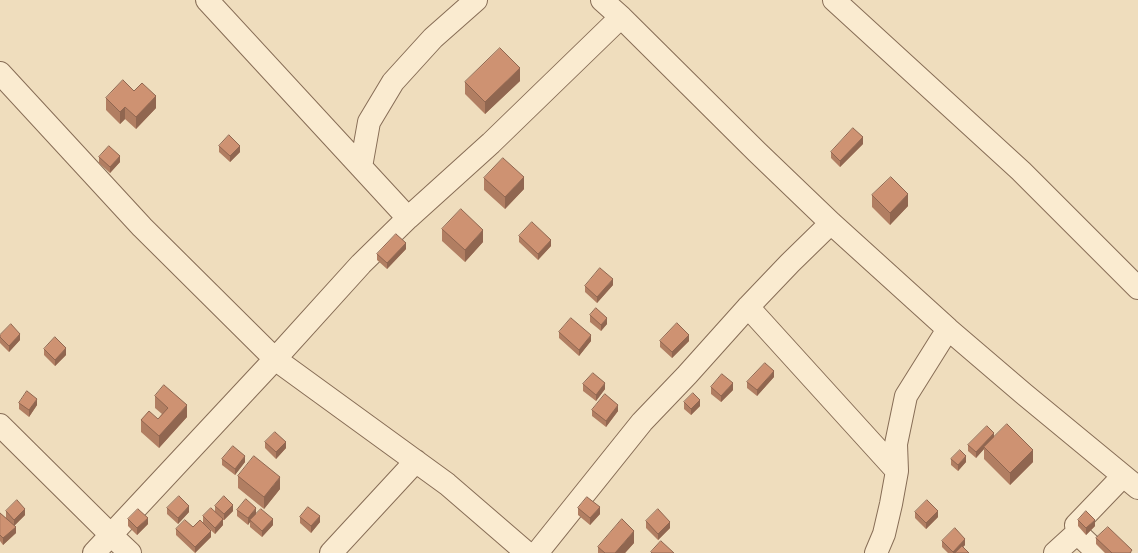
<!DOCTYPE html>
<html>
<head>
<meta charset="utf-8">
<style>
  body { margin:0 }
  canvas { display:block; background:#efddbd }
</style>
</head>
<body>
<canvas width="1138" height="553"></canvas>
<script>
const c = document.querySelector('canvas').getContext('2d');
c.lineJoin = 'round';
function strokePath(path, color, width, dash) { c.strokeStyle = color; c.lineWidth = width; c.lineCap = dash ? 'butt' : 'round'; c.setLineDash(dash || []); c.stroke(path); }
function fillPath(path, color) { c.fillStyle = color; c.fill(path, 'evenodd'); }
const minor = new Path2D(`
  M 207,0 L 408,218
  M 602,0 L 621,17 L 757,152 L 831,223 L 948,329 L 1024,394 L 1138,488
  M 834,0 L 1021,171 L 1138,288
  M 0,73 L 142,227 L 275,359 L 447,484 L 527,553
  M 361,167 L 369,122 L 393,82 L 433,38 L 476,0
  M 748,307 L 897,471
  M 0,425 L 110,534 L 130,553
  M 94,553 L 275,359 L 361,264 L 408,218 L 491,143 L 621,17
  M 331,553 L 416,461
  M 537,553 L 642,422 L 687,375 L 748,307 L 790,263 L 831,223
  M 876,553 L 884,534 L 891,504 L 897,471 L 896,444 L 906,396 L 948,329
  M 1055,553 L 1077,533
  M 1098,553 L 1077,533 L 1076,525 L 1123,476`);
const wall = new Path2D(`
  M 520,81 L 485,114 L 465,94 L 465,82 Z
  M 134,91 L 156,108 L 136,129 L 125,119 L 120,124 L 106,110 L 106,98 Z
  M 863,144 L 840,167 L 831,158 L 831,152 Z
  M 219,146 L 240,152 L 230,162 L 219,152 Z
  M 99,157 L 120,162 L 110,173 L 99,163 Z
  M 484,178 L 524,189 L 505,209 L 484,190 Z
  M 872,195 L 908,206 L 890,225 L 872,207 Z
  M 442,229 L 483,242 L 465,262 L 442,241 Z
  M 519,236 L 551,246 L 538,260 L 519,242 Z
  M 406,249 L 387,269 L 377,260 L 377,254 Z
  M 613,285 L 597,303 L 585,292 L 585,286 Z
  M 590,315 L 607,324 L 601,331 L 590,322 Z
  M 559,332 L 591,341 L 579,356 L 559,338 Z
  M 0,335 L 20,340 L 9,352 L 0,343 Z
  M 660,341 L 689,341 L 672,358 L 660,347 Z
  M 44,349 L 66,355 L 55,366 L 44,355 Z
  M 774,377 L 757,396 L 747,388 L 747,382 Z
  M 583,384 L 605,389 L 596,401 L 583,391 Z
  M 711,387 L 733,390 L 721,402 L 711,394 Z
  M 155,396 L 187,417 L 159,448 L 141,432 L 141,420 L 158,419 L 162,414 L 155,408 Z
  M 684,402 L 700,406 L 691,415 L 684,409 Z
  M 19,403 L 37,405 L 29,417 L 19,409 Z
  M 592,410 L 618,411 L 606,427 L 592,416 Z
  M 994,437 L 1033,462 L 1010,485 L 984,459 L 984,449 L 976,458 L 968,451 L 968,445 Z
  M 265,442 L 286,448 L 276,459 L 265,448 Z
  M 222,459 L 245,462 L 235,475 L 222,465 Z
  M 951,459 L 966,462 L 958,471 L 951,465 Z
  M 238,476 L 280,489 L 264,509 L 238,488 Z
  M 215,506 L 233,511 L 224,520 L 223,520 L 223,525 L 215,534 L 203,523 L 203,516 L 215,511 Z
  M 167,508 L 189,512 L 178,524 L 167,514 Z
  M 578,508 L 600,514 L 590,525 L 578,515 Z
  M 237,510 L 256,514 L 273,525 L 262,537 L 250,527 L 250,521 L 248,525 L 237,516 Z
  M 6,511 L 25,515 L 14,526 L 16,533 L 3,545 L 0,541 L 0,513 L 6,518 Z
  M 915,512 L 938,517 L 926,529 L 915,518 Z
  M 300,517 L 320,522 L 311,533 L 300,523 Z
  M 128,519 L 148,524 L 137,535 L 128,526 Z
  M 1078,520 L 1095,526 L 1086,535 L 1078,526 Z
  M 646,521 L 670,528 L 658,540 L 646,528 Z
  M 193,527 L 211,537 L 195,553 L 176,535 L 176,529 Z
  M 1096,538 L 1132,553 L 1105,553 L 1096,544 Z
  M 942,541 L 965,545 L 963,547 L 969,553 L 948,553 L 942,547 Z
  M 634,543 L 625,553 L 598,553 L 598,547 Z`);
const shadedWall = new Path2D(`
  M 520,68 L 520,81 L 485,114 L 485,102 Z
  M 156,96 L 156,108 L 136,129 L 136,117 Z
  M 125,107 L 125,119 L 120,124 L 120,112 Z
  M 863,137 L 863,144 L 840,167 L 840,161 Z
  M 240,146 L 240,152 L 230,162 L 230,156 Z
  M 120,156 L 120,162 L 110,173 L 110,167 Z
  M 524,177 L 524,189 L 505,209 L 505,197 Z
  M 908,194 L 908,206 L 890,225 L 890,213 Z
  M 483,230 L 483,242 L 465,262 L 465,250 Z
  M 551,240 L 551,246 L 538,260 L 538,254 Z
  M 406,243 L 406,249 L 387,269 L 387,263 Z
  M 613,279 L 613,285 L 597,303 L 597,297 Z
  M 607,318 L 607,324 L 601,331 L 601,325 Z
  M 20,334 L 20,340 L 9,352 L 9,346 Z
  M 591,335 L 591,341 L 579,356 L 579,350 Z
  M 689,335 L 689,341 L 672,358 L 672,352 Z
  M 66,348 L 66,355 L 55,366 L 55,360 Z
  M 774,371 L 774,377 L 757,396 L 757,390 Z
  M 605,383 L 605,389 L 596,401 L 596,395 Z
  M 733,383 L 733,390 L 721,402 L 721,396 Z
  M 37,399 L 37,405 L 29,417 L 29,410 Z
  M 700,400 L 700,406 L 691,415 L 691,409 Z
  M 187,405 L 187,417 L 159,448 L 159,436 Z
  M 618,405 L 618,411 L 606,427 L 606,421 Z
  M 994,433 L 994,439 L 984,447 L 984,449 L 976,458 L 976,452 Z
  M 286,442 L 286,448 L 276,459 L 276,452 Z
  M 1033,450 L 1033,462 L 1010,485 L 1010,473 Z
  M 245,456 L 245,462 L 235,475 L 235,469 Z
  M 966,456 L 966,462 L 958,471 L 958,465 Z
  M 280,477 L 280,489 L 264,509 L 264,497 Z
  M 233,505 L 233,511 L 224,520 L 224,514 Z
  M 189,506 L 189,512 L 178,524 L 178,518 Z
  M 600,507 L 600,514 L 590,525 L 590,518 Z
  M 256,508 L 256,514 L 248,525 L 248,518 Z
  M 25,509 L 25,515 L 14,526 L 14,520 Z
  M 938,511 L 938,517 L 926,529 L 926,523 Z
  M 320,516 L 320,522 L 311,533 L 311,526 Z
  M 148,518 L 148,524 L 137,535 L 137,528 Z
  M 223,519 L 223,525 L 215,534 L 215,528 Z
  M 273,519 L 273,525 L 262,537 L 262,531 Z
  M 1095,520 L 1095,526 L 1086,535 L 1086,528 Z
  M 670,522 L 670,528 L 658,540 L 658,534 Z
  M 16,527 L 16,533 L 3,545 L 3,538 Z
  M 211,531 L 211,537 L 195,553 L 195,547 Z
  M 634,531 L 634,543 L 625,553 L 615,553 Z
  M 965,539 L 965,545 L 957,553 L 953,553 L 953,552 Z`);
const building = new Path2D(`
  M 500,48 L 520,68 L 485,102 L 465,82 Z
  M 123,80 L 134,91 L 142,83 L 156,96 L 136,117 L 125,107 L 120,112 L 106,98 Z
  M 853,128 L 863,137 L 840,161 L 831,152 Z
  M 229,135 L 240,146 L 230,156 L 219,146 Z
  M 109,146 L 120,156 L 110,167 L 99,157 Z
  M 503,158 L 524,177 L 505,197 L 484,178 Z
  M 891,177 L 908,194 L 890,213 L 872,195 Z
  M 461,209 L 483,230 L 465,250 L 442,229 Z
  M 532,222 L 551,240 L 538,254 L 519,236 Z
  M 396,234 L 406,243 L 387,263 L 377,254 Z
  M 600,268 L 613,279 L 597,297 L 585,286 Z
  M 596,308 L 607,318 L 601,325 L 590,315 Z
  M 571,318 L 591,335 L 579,350 L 559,332 Z
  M 677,323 L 689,335 L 672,352 L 660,341 Z
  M 11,324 L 20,334 L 9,346 L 0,337 L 0,335 Z
  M 55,337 L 66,348 L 55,360 L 44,349 Z
  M 765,363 L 774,371 L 757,390 L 747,382 Z
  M 593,373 L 605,383 L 596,395 L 583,384 Z
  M 722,374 L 733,383 L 721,396 L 711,387 Z
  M 164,385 L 187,405 L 159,436 L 141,420 L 149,411 L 158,419 L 168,408 L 155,396 Z
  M 27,391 L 37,399 L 29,410 L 19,403 Z
  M 693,393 L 700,400 L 691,409 L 684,402 Z
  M 605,394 L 618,405 L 606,421 L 592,410 Z
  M 1007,424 L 1033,450 L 1010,473 L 984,447 Z
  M 987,426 L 994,433 L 976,452 L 968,445 Z
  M 275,432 L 286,442 L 276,452 L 265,442 Z
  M 233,446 L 245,456 L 235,469 L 222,459 Z
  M 960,450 L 966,456 L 958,465 L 951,459 Z
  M 254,456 L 280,477 L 264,497 L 238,476 Z
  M 179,496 L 189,506 L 178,518 L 167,508 Z
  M 224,496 L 233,505 L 224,514 L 215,506 Z
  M 587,497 L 600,507 L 590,518 L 578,508 Z
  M 246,499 L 256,508 L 248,518 L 237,510 Z
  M 17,500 L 25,509 L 14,520 L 6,511 Z
  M 927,500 L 938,511 L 926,523 L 915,512 Z
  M 308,507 L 320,516 L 311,526 L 300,517 Z
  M 211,508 L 223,519 L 215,528 L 203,516 Z
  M 138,509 L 148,518 L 137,528 L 128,519 Z
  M 261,509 L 273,519 L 262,531 L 250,520 Z
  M 658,509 L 670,522 L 658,534 L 646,521 Z
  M 1086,511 L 1095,520 L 1086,528 L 1078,520 Z
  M 0,513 L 16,527 L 3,538 L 0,535 Z
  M 622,519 L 634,531 L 615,553 L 605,553 L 598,547 Z
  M 185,520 L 193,527 L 200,520 L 211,531 L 195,547 L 176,529 Z
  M 1108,527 L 1132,550 L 1130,553 L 1112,553 L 1096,538 Z
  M 955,528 L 965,539 L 953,552 L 942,541 Z
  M 661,541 L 674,553 L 652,553 L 651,552 Z
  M 962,546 L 969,553 L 955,553 Z`);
strokePath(minor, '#876d56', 24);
strokePath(minor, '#faebd0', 22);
fillPath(wall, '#b17e62');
fillPath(shadedWall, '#906650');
fillPath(building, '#ce9272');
strokePath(building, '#906650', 1);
</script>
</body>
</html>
